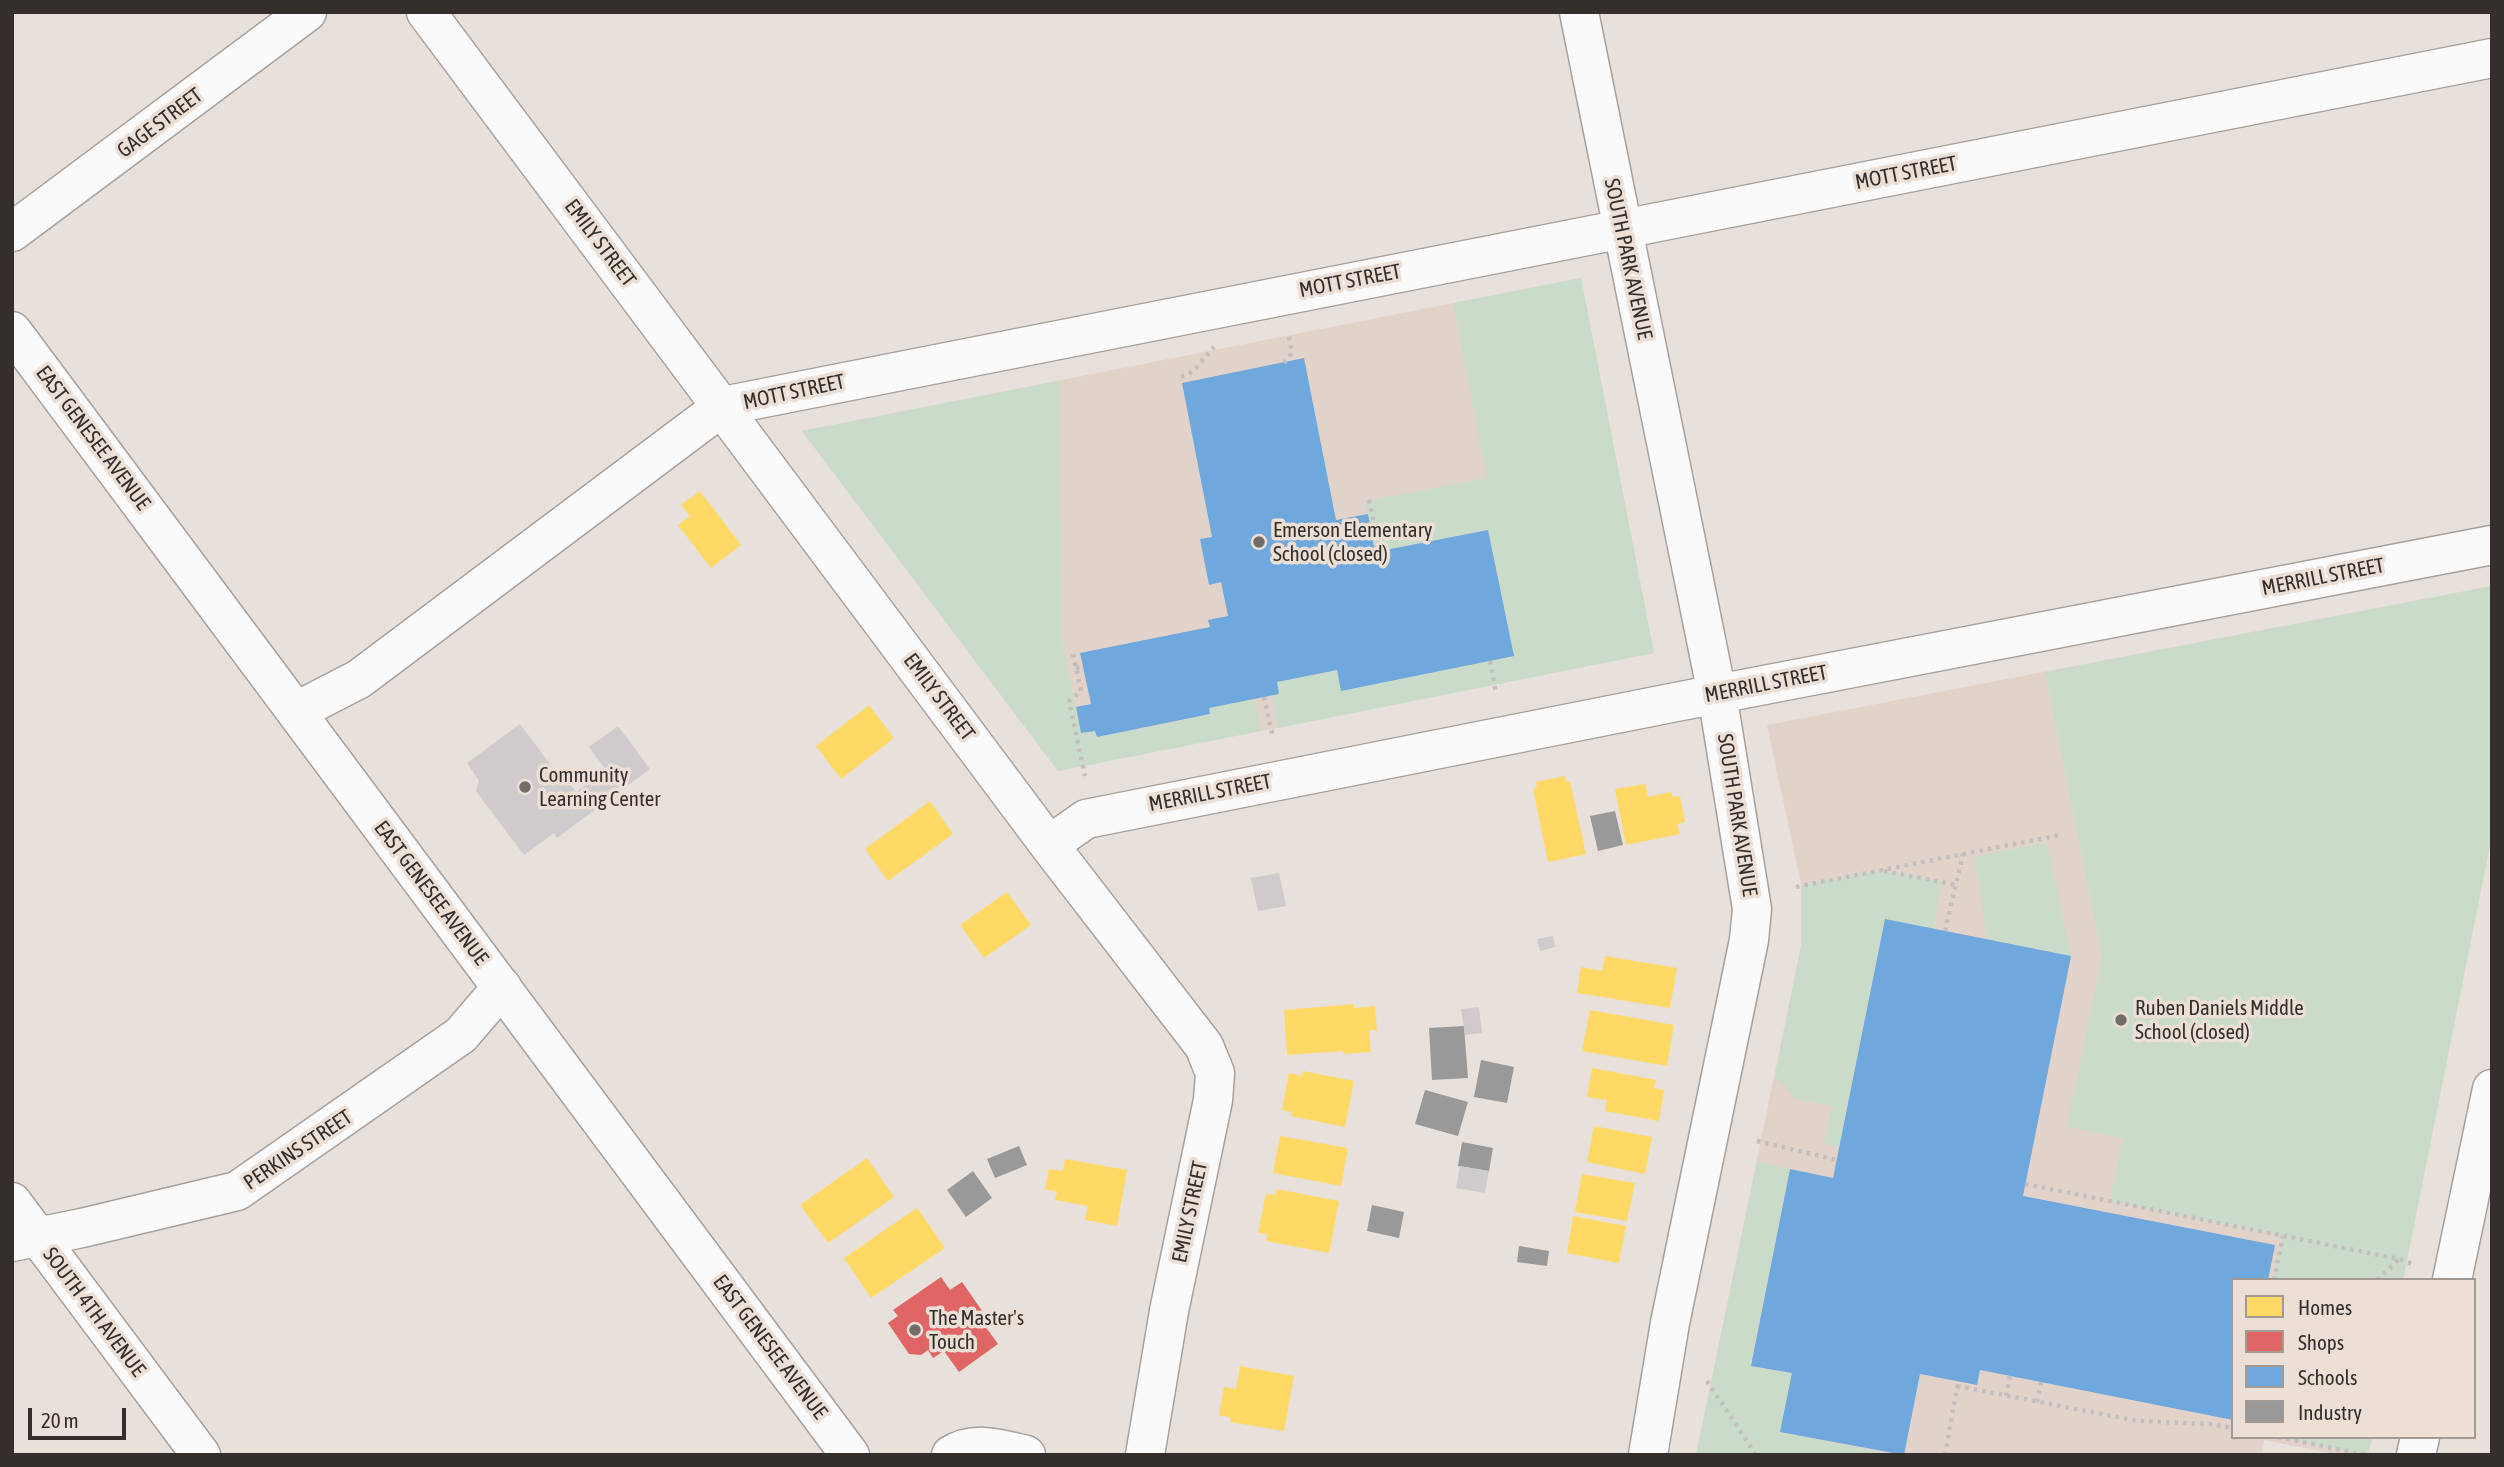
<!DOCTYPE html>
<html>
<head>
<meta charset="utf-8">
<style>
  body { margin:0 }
  #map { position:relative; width:2504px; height:1467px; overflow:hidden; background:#e7e0db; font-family:"Asap Condensed",sans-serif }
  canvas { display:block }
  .frame { position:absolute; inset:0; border:14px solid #342f2c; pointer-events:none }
  .legend { position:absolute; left:2231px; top:1278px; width:245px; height:161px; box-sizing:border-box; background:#ecdfd6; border:2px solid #a29992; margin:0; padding:9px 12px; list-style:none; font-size:21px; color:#342f2c }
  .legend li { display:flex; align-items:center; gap:14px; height:35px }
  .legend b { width:35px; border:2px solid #a29992 }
  .scale { position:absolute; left:28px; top:1408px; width:98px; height:32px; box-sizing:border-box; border:4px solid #342f2c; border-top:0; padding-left:9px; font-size:21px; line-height:24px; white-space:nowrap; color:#342f2c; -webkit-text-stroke:5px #ecdfd6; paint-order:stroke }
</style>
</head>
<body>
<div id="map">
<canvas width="2504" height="1467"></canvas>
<div class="frame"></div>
<ul class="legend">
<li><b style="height:19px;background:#ffd966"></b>Homes</li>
<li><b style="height:19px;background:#e06666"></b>Shops</li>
<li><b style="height:19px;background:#6fa8dc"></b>Schools</li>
<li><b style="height:19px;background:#999"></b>Industry</li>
</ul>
<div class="scale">20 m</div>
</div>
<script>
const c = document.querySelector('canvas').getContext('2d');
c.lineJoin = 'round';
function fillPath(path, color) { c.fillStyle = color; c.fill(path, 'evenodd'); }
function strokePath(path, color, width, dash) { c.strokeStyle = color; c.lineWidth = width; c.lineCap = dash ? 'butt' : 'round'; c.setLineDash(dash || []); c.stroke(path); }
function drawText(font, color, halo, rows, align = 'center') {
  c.font = font + ' "Asap Condensed",sans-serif'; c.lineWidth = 7; c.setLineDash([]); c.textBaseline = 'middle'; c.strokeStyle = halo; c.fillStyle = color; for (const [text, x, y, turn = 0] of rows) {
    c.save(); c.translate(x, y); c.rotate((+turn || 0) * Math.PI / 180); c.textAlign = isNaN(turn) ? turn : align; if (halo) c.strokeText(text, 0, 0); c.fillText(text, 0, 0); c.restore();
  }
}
const built = new Path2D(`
  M 1581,278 L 1654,653 L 1058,771 L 802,431 Z
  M 2492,586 L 2492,835 L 2403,1280 L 2233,1280 L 2233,1437 L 2372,1437 L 2368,1455 L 2341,1455 L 2264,1440 L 2261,1455 L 1696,1455 L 1801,946 L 1801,884 L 1767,725 Z`);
const green = new Path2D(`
  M 1581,278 L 1654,653 L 1278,728 L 1272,696 L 1279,694 L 1277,682 L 1337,670 L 1514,656 L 1488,530 L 1375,552 L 1365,501 L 1487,478 L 1453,303 Z
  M 1059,381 L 1062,640 L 1081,733 L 1095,731 L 1097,737 L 1209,715 L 1209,708 L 1255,699 L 1261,731 L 1058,771 L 802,431 Z
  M 2492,586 L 2492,835 L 2403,1280 L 2274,1280 L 2283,1236 L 2110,1201 L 2123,1138 L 2067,1127 L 2102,957 L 2045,672 Z
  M 2047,843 L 2071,956 L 1987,939 L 1975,856 Z
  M 1880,870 L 1942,882 L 1933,929 L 1885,919 L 1840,1147 L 1824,1144 L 1832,1106 L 1796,1099 L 1775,1076 L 1801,946 L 1802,885 Z
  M 1757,1162 L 1790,1169 L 1751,1365 L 1792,1373 L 1781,1432 L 1895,1455 L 1696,1455 Z
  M 2278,1437 L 2372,1437 L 2368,1455 L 2366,1455 Z`);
const homes = new Path2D(`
  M 700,491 L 741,545 L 711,568 L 678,525 L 690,516 L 681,505 Z
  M 869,705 L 894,738 L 841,779 L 816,746 Z
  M 1565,776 L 1566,782 L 1570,781 L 1586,854 L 1548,862 L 1533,789 L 1537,788 L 1536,782 Z
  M 1645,784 L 1648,797 L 1671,792 L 1673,797 L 1680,796 L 1685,822 L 1677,824 L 1680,834 L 1626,845 L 1615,789 Z
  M 930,801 L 953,834 L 888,881 L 865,849 Z
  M 1007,892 L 1031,925 L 984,958 L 960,925 Z
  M 1605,956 L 1677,968 L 1670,1008 L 1577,993 L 1581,967 L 1602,971 Z
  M 1354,1004 L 1354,1008 L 1375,1006 L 1377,1030 L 1369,1030 L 1371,1052 L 1343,1054 L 1343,1051 L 1287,1055 L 1284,1010 Z
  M 1590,1010 L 1674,1025 L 1667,1066 L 1582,1051 Z
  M 1592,1068 L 1656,1080 L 1654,1088 L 1664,1090 L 1659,1121 L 1605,1111 L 1607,1100 L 1587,1097 Z
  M 1303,1071 L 1354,1081 L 1345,1127 L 1291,1116 L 1292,1112 L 1282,1110 L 1289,1073 L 1302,1076 Z
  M 1594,1126 L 1652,1137 L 1645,1174 L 1587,1162 Z
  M 1280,1136 L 1348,1148 L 1341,1186 L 1273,1173 Z
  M 867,1158 L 894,1197 L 828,1243 L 800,1205 Z
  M 1065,1159 L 1127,1170 L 1117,1226 L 1085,1220 L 1088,1206 L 1055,1200 L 1057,1192 L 1045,1189 L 1049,1169 L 1063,1171 Z
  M 1582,1174 L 1635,1183 L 1627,1221 L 1575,1212 Z
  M 1277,1189 L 1339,1201 L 1329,1253 L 1266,1241 L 1268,1234 L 1258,1233 L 1266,1194 L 1275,1195 Z
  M 917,1208 L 945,1248 L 871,1298 L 844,1258 Z
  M 1573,1216 L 1626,1226 L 1619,1263 L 1567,1253 Z
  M 1240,1366 L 1294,1376 L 1284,1431 L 1230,1422 L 1231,1418 L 1219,1415 L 1224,1387 L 1236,1389 Z`);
const shops = new Path2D(`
  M 941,1277 L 950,1290 L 962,1282 L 985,1315 L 980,1319 L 998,1344 L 959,1372 L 944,1351 L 933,1358 L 928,1350 L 921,1355 L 909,1354 L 888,1323 L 898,1316 L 893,1310 Z`);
const schools = new Path2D(`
  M 1304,358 L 1336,520 L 1368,514 L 1375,552 L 1488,530 L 1514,656 L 1341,691 L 1337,670 L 1277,682 L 1279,694 L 1209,708 L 1210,714 L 1097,737 L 1095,731 L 1081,733 L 1076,707 L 1091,704 L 1080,653 L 1210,627 L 1208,620 L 1228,616 L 1221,582 L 1209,585 L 1200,539 L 1212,537 L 1182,383 Z
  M 1885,919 L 2071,956 L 2023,1196 L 2275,1245 L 2268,1280 L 2233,1280 L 2233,1420 L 1980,1370 L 1977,1385 L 1920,1374 L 1904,1455 L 1780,1432 L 1792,1373 L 1751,1366 L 1790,1169 L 1833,1178 Z`);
const industry = new Path2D(`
  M 1615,811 L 1623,845 L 1598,851 L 1590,816 Z
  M 1464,1026 L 1468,1078 L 1432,1080 L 1429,1028 Z
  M 1481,1060 L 1514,1067 L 1507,1103 L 1474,1097 Z
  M 1425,1090 L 1468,1102 L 1458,1136 L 1415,1124 Z
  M 1462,1142 L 1493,1148 L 1489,1171 L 1458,1166 Z
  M 1019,1146 L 1027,1165 L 995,1178 L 987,1159 Z
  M 973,1171 L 992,1198 L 966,1217 L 947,1190 Z
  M 1372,1205 L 1404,1212 L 1399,1238 L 1367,1231 Z
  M 1519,1246 L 1549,1251 L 1547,1266 L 1517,1262 Z`);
const building = new Path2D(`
  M 520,724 L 565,784 L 568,782 L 576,792 L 606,770 L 589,747 L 618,726 L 650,769 L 557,838 L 554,833 L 524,855 L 476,791 L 479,781 L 467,763 Z
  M 1279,873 L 1286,906 L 1258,911 L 1251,878 Z
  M 1553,936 L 1555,947 L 1540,951 L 1537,939 Z
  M 1479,1007 L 1482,1033 L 1465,1035 L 1461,1009 Z
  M 1460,1166 L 1489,1171 L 1485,1193 L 1456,1188 Z`);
const path = new Path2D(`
  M 1284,363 L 1292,353 L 1288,332
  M 1181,377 L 1192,372 L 1214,347
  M 1369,500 L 1379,547 L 1374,548
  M 1073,654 L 1081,691 L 1069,701 L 1085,776
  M 1490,661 L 1496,693
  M 1076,668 L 1083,667
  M 1264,697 L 1273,738
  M 1884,871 L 1956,885
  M 1796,887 L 2060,835
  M 1945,931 L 1963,854
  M 1757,1141 L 1837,1160
  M 2025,1184 L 2399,1259 L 2415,1265
  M 2274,1280 L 2283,1236
  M 2377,1280 L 2398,1260
  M 1707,1381 L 1756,1455
  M 1957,1386 L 2138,1421 L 2210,1424 L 2233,1428
  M 2006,1396 L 2010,1376
  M 2037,1402 L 2041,1382
  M 2278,1437 L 2366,1455
  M 1945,1455 L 1958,1382`);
const minor = new Path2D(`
  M 426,12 L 1049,845 L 1204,1046 L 1215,1073 L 1213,1100 L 1169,1311 L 1145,1455
  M 1579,12 L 1717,694 L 1752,909 L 1749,940 L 1670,1323 L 1648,1455
  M 12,232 L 307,12
  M 297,711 L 359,679 L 723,406 L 2492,58
  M 1049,845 L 1086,819 L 1676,702 L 2492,545
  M 12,1202 L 201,1455
  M 12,1242 L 82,1228 L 237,1191 L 461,1035 L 502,987
  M 2452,1280 L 2492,1089
  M 2416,1455 L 2420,1437`);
const tertiary = new Path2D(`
  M 951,1455 C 975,1440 1001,1449 1026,1455`);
const secondary = new Path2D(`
  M 12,331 L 850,1455`);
const markers = [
  [1259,542,7,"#736d69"],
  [525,787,7,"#736d69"],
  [2121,1020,7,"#736d69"],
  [915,1330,7,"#736d69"]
];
const streetNames = [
  ["GAGE STREET",160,123,-37],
  ["MOTT STREET",1906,173,-11],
  ["EMILY STREET",600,243,53],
  ["SOUTH PARK AVENUE",1628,259,78],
  ["MOTT STREET",1350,281,-11],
  ["MOTT STREET",794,392,-12],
  ["EAST GENESEE AVENUE",93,438,53],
  ["MERRILL STREET",2323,577,-11],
  ["MERRILL STREET",1766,684,-11],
  ["EMILY STREET",939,697,53],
  ["MERRILL STREET",1210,793,-11],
  ["SOUTH PARK AVENUE",1737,815,81],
  ["EAST GENESEE AVENUE",431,893,53],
  ["PERKINS STREET",298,1150,-34],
  ["EMILY STREET",1190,1212,-78],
  ["SOUTH 4TH AVENUE",94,1312,53],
  ["EAST GENESEE AVENUE",770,1347,53]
];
const poiNames = [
  ["Emerson Elementary",1273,530],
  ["School (closed)",1273,554],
  ["Community",539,775],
  ["Learning Center",539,799],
  ["Ruben Daniels Middle",2135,1008],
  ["School (closed)",2135,1032],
  ["The Master's",929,1318],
  ["Touch",929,1342]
];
fillPath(built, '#e1d3ca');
fillPath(green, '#cadcc9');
fillPath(homes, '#ffd966');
fillPath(shops, '#e06666');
fillPath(schools, '#6fa8dc');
fillPath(industry, '#999');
fillPath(building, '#cfcbcc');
strokePath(minor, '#a7a19d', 41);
strokePath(tertiary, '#a7a19d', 41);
strokePath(secondary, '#a7a19d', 41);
strokePath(path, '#c4bfbe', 4.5, [3.5, 5]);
strokePath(minor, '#fbfafa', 38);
strokePath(tertiary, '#fbfafa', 38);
strokePath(secondary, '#fbfafa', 38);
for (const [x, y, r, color] of markers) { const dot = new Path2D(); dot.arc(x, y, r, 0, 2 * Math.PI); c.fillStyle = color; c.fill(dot); strokePath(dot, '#ecdfd6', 2.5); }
drawText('21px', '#342f2c', '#ecdfd6', streetNames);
drawText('21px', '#342f2c', '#ecdfd6', poiNames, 'left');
</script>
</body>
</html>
